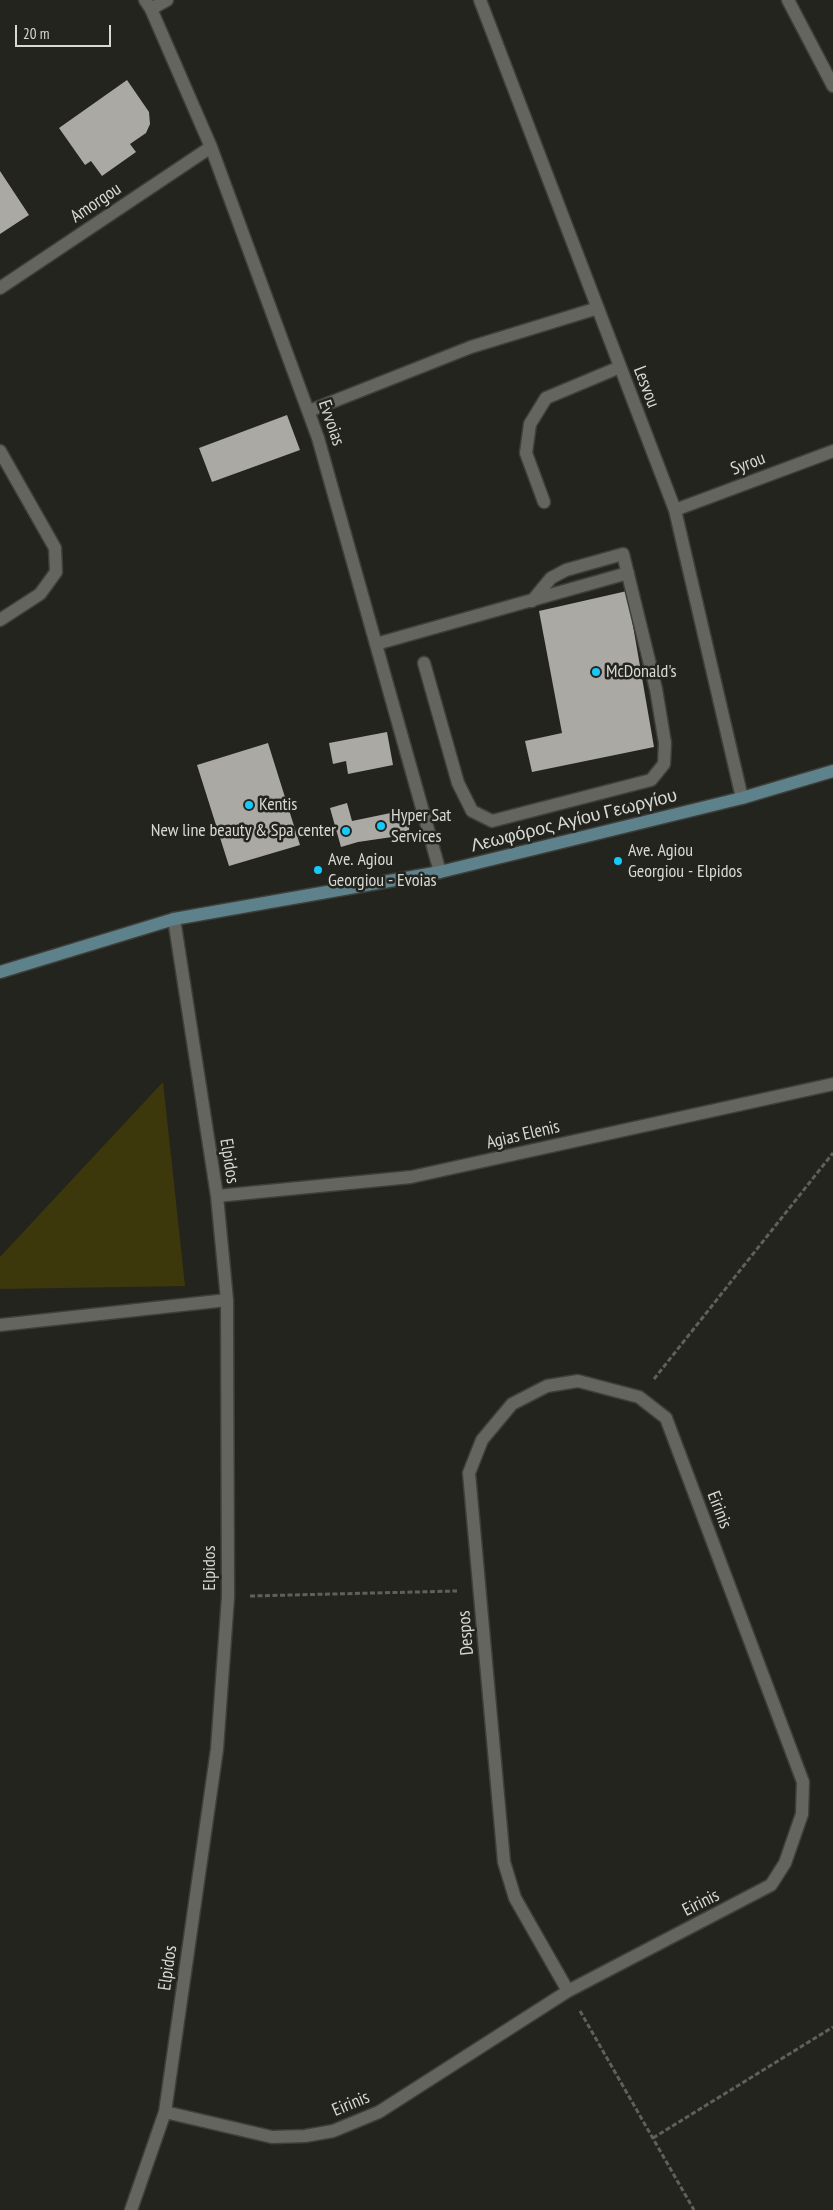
<!DOCTYPE html>
<html>
<head>
<meta charset="utf-8">
<style>
  body { margin:0 }
  #map { position:relative; width:833px; height:2210px; overflow:hidden; background:#24241f; font-family:"PT Sans Narrow",sans-serif }
  canvas { display:block }
  .scale { position:absolute; left:15px; top:25px; width:96px; height:22px; box-sizing:border-box; border:2px solid #d8d8d5; border-top:0; padding-left:6px; font-size:15px; line-height:18px; white-space:nowrap; color:#d8d8d5; -webkit-text-stroke:4px #24241f; paint-order:stroke }
</style>
</head>
<body>
<div id="map">
<canvas width="833" height="2210"></canvas>
<div class="scale">20 m</div>
</div>
<script>
const c = document.querySelector('canvas').getContext('2d');
c.lineJoin = 'round';
function fillPath(path, color) { c.fillStyle = color; c.fill(path, 'evenodd'); }
function strokePath(path, color, width, dash) { c.strokeStyle = color; c.lineWidth = width; c.lineCap = dash ? 'butt' : 'round'; c.setLineDash(dash || []); c.stroke(path); }
function drawText(font, color, halo, rows, align = 'center') {
  c.font = font + ' "PT Sans Narrow",sans-serif'; c.lineWidth = 5; c.setLineDash([]); c.textBaseline = 'middle'; c.strokeStyle = halo; c.fillStyle = color; for (const [text, x, y, turn = 0] of rows) {
    c.save(); c.translate(x, y); c.rotate((+turn || 0) * Math.PI / 180); c.textAlign = isNaN(turn) ? turn : align; if (halo) c.strokeText(text, 0, 0); c.fillText(text, 0, 0); c.restore();
  }
}
const green = new Path2D(`
  M 163,1082 L 185,1286 L 0,1289 L 0,1257 Z`);
const building = new Path2D(`
  M 127,80 L 149,112 L 150,124 L 146,133 L 130,144 L 136,152 L 102,176 L 91,161 L 85,165 L 59,128 Z
  M 0,171 L 29,215 L 0,234 Z
  M 287,415 L 300,450 L 212,482 L 199,448 Z
  M 627,591 L 654,747 L 532,772 L 525,741 L 562,733 L 539,611 Z
  M 387,732 L 393,765 L 348,774 L 346,761 L 333,764 L 329,743 Z
  M 268,743 L 300,845 L 229,866 L 197,765 Z
  M 347,803 L 352,821 L 405,810 L 410,818 L 409,830 L 392,837 L 358,842 L 341,847 L 330,808 Z`);
const path = new Path2D(`
  M 654,1379 L 833,1153
  M 250,1596 L 457,1591
  M 580,2011 L 694,2210
  M 653,2138 L 833,2027`);
const service = new Path2D(`
  M 544,502 L 526,453 L 530,424 L 546,398 L 620,367
  M 376,644 L 628,573
  M 424,663 L 458,783 L 472,811 L 492,821 L 651,780 L 664,764 L 665,743 L 656,689 L 623,554 L 566,570 L 551,578 L 532,601`);
const minor = new Path2D(`
  M 145,0 L 151,9 L 211,147 L 318,438 L 440,872
  M 480,0 L 675,510 L 742,798
  M 788,0 L 833,86
  M 151,9 L 167,0
  M 0,288 L 211,147
  M 309,411 L 471,347 L 598,308
  M 0,451 L 55,548 L 56,572 L 40,594 L 0,620
  M 675,510 L 833,451
  M 217,1196 L 411,1177 L 833,1084
  M 0,1325 L 227,1300
  M 165,2112 L 272,2137 L 305,2136 L 333,2131 L 379,2112 L 568,1991 L 771,1885 L 785,1863 L 802,1814 L 803,1782 L 666,1418 L 639,1397 L 578,1381 L 547,1386 L 512,1404 L 482,1440 L 469,1473 L 504,1862 L 515,1898 L 568,1991
  M 131,2210 L 165,2112 L 217,1749 L 228,1597 L 227,1300 L 217,1196 L 174,919`);
const secondary = new Path2D(`
  M 0,972 L 174,919 L 440,872 L 742,798 L 833,771`);
const markers = [
  [596,672,5,"#14cafb"],
  [249,805,5,"#14cafb"],
  [381,826,5,"#14cafb"],
  [346,831,5,"#14cafb"],
  [618,861,5,"#14cafb"],
  [318,870,5,"#14cafb"]
];
const streetNames = [
  ["Amorgou",96,203,-34],
  ["Lesvou",646,387,69],
  ["Evvoias",331,423,71],
  ["Syrou",748,464,-21],
  ["Λεωφόρος Αγίου Γεωργίου",574,821,-14],
  ["Agias Elenis",523,1135,-13],
  ["Elpidos",229,1161,81],
  ["Eirinis",719,1510,69],
  ["Elpidos",210,1568,-90],
  ["Despos",466,1633,-95],
  ["Eirinis",701,1903,-27],
  ["Elpidos",168,1968,-82],
  ["Eirinis",351,2104,-23]
];
const poiNames = [
  ["McDonald's",606,672],
  ["Kentis",259,805],
  ["Hyper Sat",391,816],
  ["Services",391,837],
  ["New line beauty & Spa center",336,831,"right"],
  ["Ave. Agiou",628,851],
  ["Georgiou - Elpidos",628,872],
  ["Ave. Agiou",328,860],
  ["Georgiou - Evoias",328,881]
];
fillPath(green, '#3c380c');
fillPath(building, '#aaa9a3');
strokePath(service, '#3e3e3a', 15);
strokePath(minor, '#3e3e3a', 15);
strokePath(secondary, '#3e3e3a', 15);
strokePath(path, '#60605b', 3, [5, 2.5]);
strokePath(service, '#65655f', 12);
strokePath(minor, '#65655f', 12);
strokePath(secondary, '#5d828b', 12);
for (const [x, y, r, color] of markers) { const dot = new Path2D(); dot.arc(x, y, r, 0, 2 * Math.PI); c.fillStyle = color; c.fill(dot); strokePath(dot, '#24241f', 2); }
drawText('18px', '#d8d8d5', '#24241f', streetNames);
drawText('18px', '#d8d8d5', '#24241f', poiNames, 'left');
</script>
</body>
</html>
